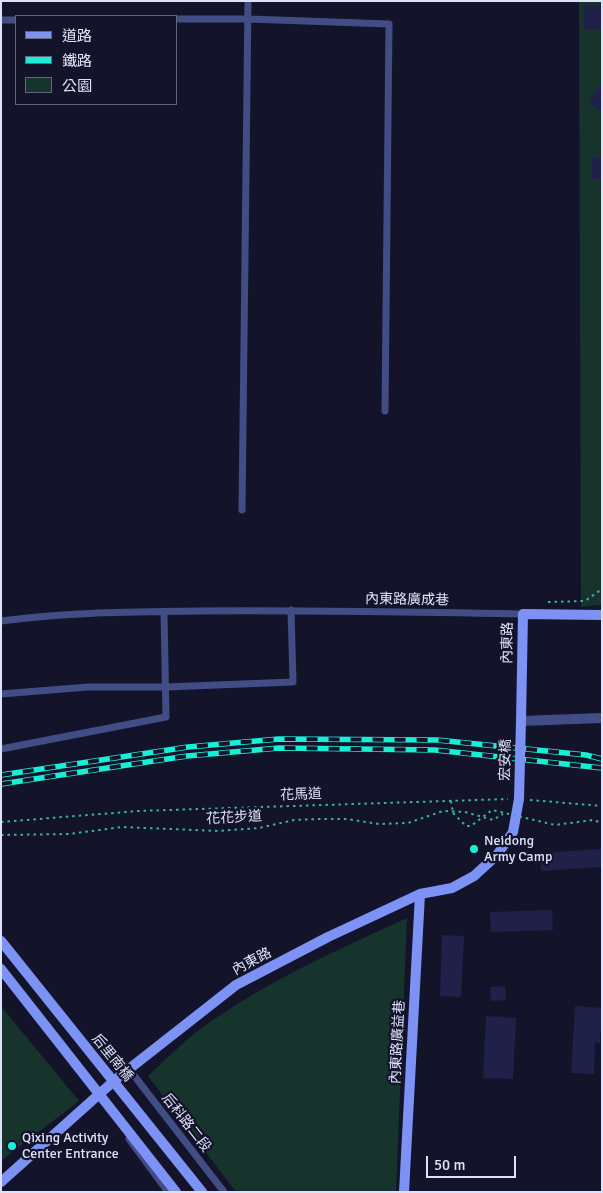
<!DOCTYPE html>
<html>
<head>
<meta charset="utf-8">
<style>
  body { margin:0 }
  #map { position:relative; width:603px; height:1193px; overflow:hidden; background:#13142a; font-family:Signika,"Noto Sans TC",sans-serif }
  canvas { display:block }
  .frame { position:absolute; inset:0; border:2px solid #dee1fd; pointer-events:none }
  .legend { position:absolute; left:15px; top:15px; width:162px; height:90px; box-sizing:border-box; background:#13142a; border:1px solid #64667e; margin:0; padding:6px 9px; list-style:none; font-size:15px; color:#dee1fd }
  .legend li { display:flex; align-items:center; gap:10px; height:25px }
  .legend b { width:25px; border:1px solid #64667e }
  .scale { position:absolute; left:426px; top:1156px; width:90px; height:22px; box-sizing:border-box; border:2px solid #dee1fd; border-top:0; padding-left:6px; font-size:15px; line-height:18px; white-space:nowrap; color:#dee1fd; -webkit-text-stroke:4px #13142a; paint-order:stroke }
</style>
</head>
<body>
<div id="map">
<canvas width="603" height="1193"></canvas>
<div class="frame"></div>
<ul class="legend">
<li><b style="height:6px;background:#7c92f5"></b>道路</li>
<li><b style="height:6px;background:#19eed7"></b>鐵路</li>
<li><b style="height:14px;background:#16332c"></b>公園</li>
</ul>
<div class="scale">50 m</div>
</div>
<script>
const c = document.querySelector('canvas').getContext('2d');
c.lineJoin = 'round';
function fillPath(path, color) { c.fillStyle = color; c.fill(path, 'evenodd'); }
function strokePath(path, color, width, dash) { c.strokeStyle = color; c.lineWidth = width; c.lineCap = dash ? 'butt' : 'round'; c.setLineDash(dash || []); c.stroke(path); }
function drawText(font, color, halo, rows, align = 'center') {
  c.font = font + ' Signika,"Noto Sans TC",sans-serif'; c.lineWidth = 4.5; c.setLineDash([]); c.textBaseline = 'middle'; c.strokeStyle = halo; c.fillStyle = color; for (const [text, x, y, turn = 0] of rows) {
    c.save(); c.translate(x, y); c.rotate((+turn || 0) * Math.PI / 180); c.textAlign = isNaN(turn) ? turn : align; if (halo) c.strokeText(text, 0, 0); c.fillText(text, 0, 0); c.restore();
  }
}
const green = new Path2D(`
  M 579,1 L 602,1 L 602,605 L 581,607 Z
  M 407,918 L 396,1192 L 236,1192 L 148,1076 C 164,1061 181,1044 199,1030 C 263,983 335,951 407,918 Z
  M 1,1006 L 79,1101 L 1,1161 Z`);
const building = new Path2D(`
  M 584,5 L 602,5 L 602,29 L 584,29 Z
  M 602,83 L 602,112 L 588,102 Z
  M 592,158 L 602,158 L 602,179 L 592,179 Z
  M 602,849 L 602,867 L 541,871 L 540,853 Z
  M 552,910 L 553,930 L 491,932 L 490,912 Z
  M 442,935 L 464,936 L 461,997 L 440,996 Z
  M 505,986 L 506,1000 L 491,1001 L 490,987 Z
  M 575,1006 L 602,1008 L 600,1043 L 595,1042 L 594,1074 L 571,1073 Z
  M 486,1016 L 516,1018 L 513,1079 L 483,1078 Z`);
const path = new Path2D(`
  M 548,602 L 585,601 L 602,589
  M 530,800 L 602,806
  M 451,801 L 453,813
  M 1,822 L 138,811 L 508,799
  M 1,835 L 69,834 L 122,827 L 218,831 L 259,828 L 294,820 L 320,819 L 347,819 L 379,824 L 408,823 L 443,811 L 465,812 L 493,820 L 503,814`);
const lane = new Path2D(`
  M 176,19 L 249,19 L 389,24 L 385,411
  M 1,20 L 16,20
  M 242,510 L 248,1
  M 1,621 C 67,612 132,612 197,611 C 306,610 414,612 523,614
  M 1,694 L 88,687 L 166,687 L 293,682 L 291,610
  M 1,749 L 166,717 L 164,612
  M 129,1069 L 224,1192
  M 129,1139 L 168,1192`);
const street = new Path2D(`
  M 521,721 L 602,718`);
const secondary = new Path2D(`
  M 521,721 L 523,614 L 602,615
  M 1,1182 L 115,1080 L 236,985 L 328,937 L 420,894 L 452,888 L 474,876 L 497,855 L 513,832 L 519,799
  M 404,1192 L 420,894`);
const rail = new Path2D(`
  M 1,775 L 188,747 L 279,739 L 437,740 L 586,755 L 602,759
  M 1,784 L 187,756 L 279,748 L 435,750 L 602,768`);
const pathBridge = new Path2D(`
  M 453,813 L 466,826 L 471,826 L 492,810 L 555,825 L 593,820 L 602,823`);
const secondaryBridge = new Path2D(`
  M 519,799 L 521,721
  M 1,941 L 202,1192
  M 1,969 L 176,1192`);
const markers = [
  [474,849,5,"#19eed7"],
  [12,1146,5,"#19eed7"]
];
const streetNames = [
  ["內東路廣成巷",407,600,1],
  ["內東路",508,643,-89],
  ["宏安橋",506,760,-89],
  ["花馬道",301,795,-2],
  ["花花步道",234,818,-3],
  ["內東路",252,962,-28],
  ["內東路廣益巷",398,1042,-87],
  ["后里南橋",112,1058,51],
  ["后科路二段",186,1123,52]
];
const poiNames = [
  ["Neidong",484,841],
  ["Army Camp",484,857],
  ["Qixing Activity",22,1138],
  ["Center Entrance",22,1154]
];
fillPath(green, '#16332c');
fillPath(building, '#202149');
strokePath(path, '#3ab594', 2, [2.5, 4]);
strokePath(lane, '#424d85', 7);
strokePath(street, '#424d85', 10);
strokePath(secondary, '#7c92f5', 10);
strokePath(rail, '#19eed7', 5.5);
strokePath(rail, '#13142a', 4, [11]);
strokePath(pathBridge, '#3ab594', 2, [2.5, 4]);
strokePath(secondaryBridge, '#7c92f5', 10);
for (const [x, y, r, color] of markers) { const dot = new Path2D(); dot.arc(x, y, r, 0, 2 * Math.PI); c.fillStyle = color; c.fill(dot); strokePath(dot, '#13142a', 2); }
drawText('14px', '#dee1fd', '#13142a', streetNames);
drawText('14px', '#dee1fd', '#13142a', poiNames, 'left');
</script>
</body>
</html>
